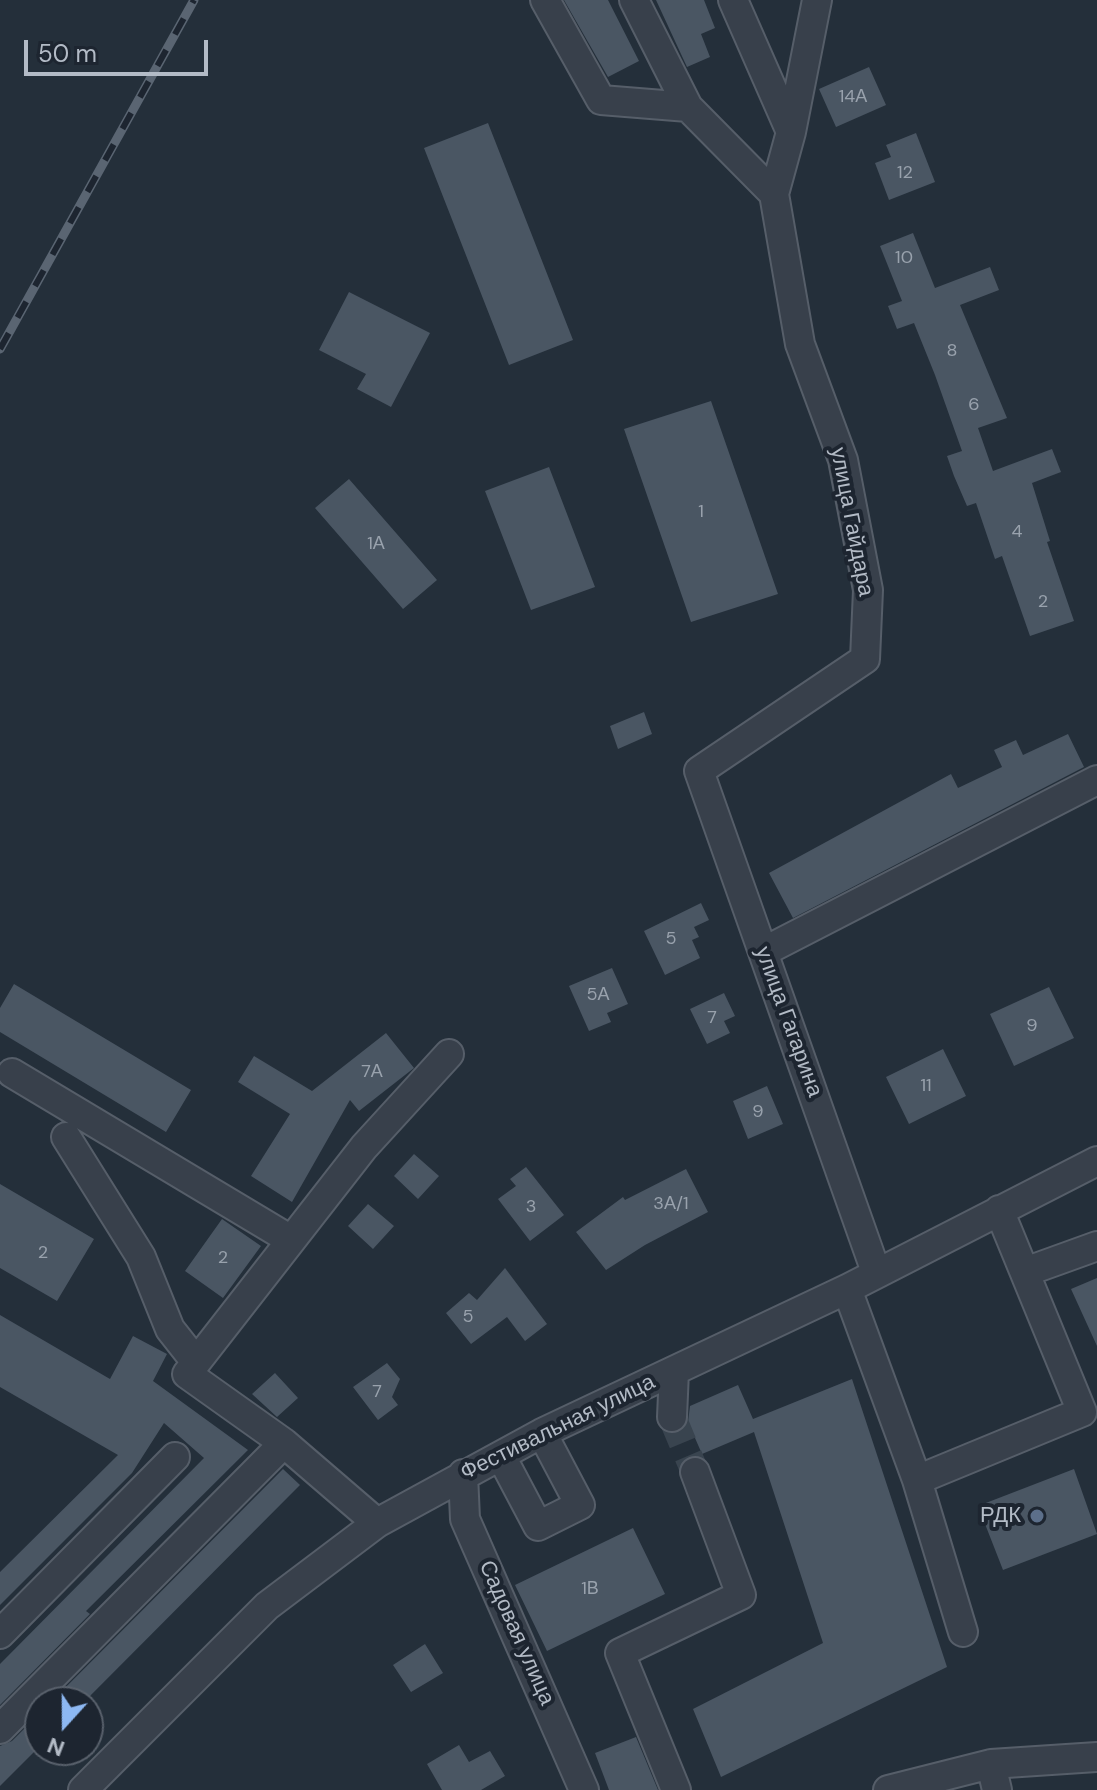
<!DOCTYPE html>
<html>
<head>
<meta charset="utf-8">
<style>
  body { margin:0 }
  #map { position:relative; width:1097px; height:1790px; overflow:hidden; background:#242f3a; font-family:"DM Sans",sans-serif }
  canvas { display:block }
  .north { position:absolute; left:24px; top:1686px; width:80px; height:80px; box-sizing:border-box; background:#1d2530; border:2px solid #59616c; border-radius:50%; rotate:201deg; font-size:22px; font-weight:700; line-height:32px; text-align:center; color:#b3bbc6 }
  .north::after { content:''; display:block; margin:auto; width:28px; height:36px; background:#8db8f2; clip-path:polygon(50% 0,100% 100%,50% 72%,0 100%) }
  .scale { position:absolute; left:24px; top:40px; width:184px; height:36px; box-sizing:border-box; border:4px solid #b3bbc6; border-top:0; padding-left:10px; font-size:24px; line-height:28px; white-space:nowrap; color:#b3bbc6; -webkit-text-stroke:6px #1d2530; paint-order:stroke }
</style>
</head>
<body>
<div id="map">
<canvas width="1097" height="1790"></canvas>
<div class="north">N</div>
<div class="scale">50 m</div>
</div>
<script>
const c = document.querySelector('canvas').getContext('2d');
c.lineJoin = 'round';
function fillPath(path, color) { c.fillStyle = color; c.fill(path, 'evenodd'); }
function strokePath(path, color, width, dash) { c.strokeStyle = color; c.lineWidth = width; c.lineCap = dash ? 'butt' : 'round'; c.setLineDash(dash || []); c.stroke(path); }
function drawText(font, color, halo, rows, align = 'center') {
  c.font = font + ' "DM Sans",sans-serif'; c.lineWidth = 8; c.setLineDash([]); c.textBaseline = 'middle'; c.strokeStyle = halo; c.fillStyle = color; for (const [text, x, y, turn = 0] of rows) {
    c.save(); c.translate(x, y); c.rotate((+turn || 0) * Math.PI / 180); c.textAlign = isNaN(turn) ? turn : align; if (halo) c.strokeText(text, 0, 0); c.fillText(text, 0, 0); c.restore();
  }
}
const building = new Path2D(`
  M 564,0 L 608,0 L 639,61 L 608,77 Z
  M 656,0 L 704,0 L 715,28 L 701,34 L 710,57 L 687,67 Z
  M 869,67 L 886,105 L 836,127 L 819,89 Z
  M 488,123 L 573,340 L 509,365 L 424,148 Z
  M 916,133 L 935,182 L 889,200 L 875,163 L 891,157 L 886,145 Z
  M 913,233 L 935,288 L 990,267 L 999,290 L 960,305 L 1007,418 L 978,428 L 993,471 L 1052,449 L 1061,472 L 1032,483 L 1050,541 L 1047,542 L 1074,621 L 1030,636 L 1002,556 L 995,559 L 976,503 L 967,506 L 954,476 L 947,456 L 962,451 L 935,375 L 914,323 L 897,329 L 888,306 L 902,301 L 880,246 Z
  M 349,292 L 430,333 L 391,407 L 357,389 L 366,374 L 319,350 Z
  M 711,401 L 778,594 L 691,622 L 624,429 Z
  M 549,467 L 595,587 L 531,610 L 485,491 Z
  M 349,479 L 437,580 L 403,609 L 315,508 Z
  M 644,712 L 652,734 L 618,749 L 610,726 Z
  M 1068,734 L 1084,767 L 793,918 L 769,873 L 951,774 L 958,788 L 1002,767 L 994,750 L 1016,740 L 1023,755 Z
  M 701,903 L 709,920 L 694,927 L 699,937 L 692,940 L 700,958 L 665,975 L 644,931 Z
  M 612,968 L 628,1004 L 607,1013 L 611,1022 L 589,1031 L 569,986 Z
  M 14,984 L 191,1090 L 166,1132 L 0,1032 L 0,1008 Z
  M 1049,987 L 1074,1038 L 1014,1066 L 990,1014 Z
  M 724,993 L 735,1016 L 724,1021 L 730,1033 L 707,1044 L 690,1009 Z
  M 386,1033 L 414,1068 L 359,1111 L 350,1100 L 292,1202 L 251,1176 L 290,1114 L 238,1082 L 254,1056 L 312,1091 Z
  M 943,1049 L 966,1096 L 909,1124 L 886,1077 Z
  M 767,1086 L 783,1124 L 748,1139 L 733,1101 Z
  M 414,1154 L 439,1176 L 418,1199 L 394,1176 Z
  M 526,1167 L 564,1215 L 530,1241 L 498,1199 L 516,1186 L 510,1179 Z
  M 686,1169 L 708,1212 L 645,1245 L 606,1270 L 576,1232 L 623,1197 L 625,1200 Z
  M 0,1184 L 94,1239 L 57,1301 L 0,1268 Z
  M 368,1204 L 394,1226 L 373,1249 L 348,1226 Z
  M 222,1219 L 261,1246 L 223,1298 L 185,1271 Z
  M 505,1268 L 547,1324 L 525,1341 L 507,1317 L 471,1344 L 446,1313 L 469,1293 L 477,1300 Z
  M 1097,1278 L 1097,1346 L 1071,1289 Z
  M 0,1315 L 110,1379 L 133,1336 L 167,1354 L 153,1381 L 248,1450 L 86,1611 L 90,1614 L 0,1705 L 0,1664 L 204,1458 L 164,1423 L 132,1473 L 0,1605 L 0,1572 L 118,1455 L 0,1387 Z
  M 387,1363 L 400,1379 L 392,1397 L 398,1405 L 378,1420 L 353,1387 Z
  M 275,1373 L 298,1398 L 277,1417 L 252,1394 Z
  M 852,1379 L 947,1667 L 721,1777 L 693,1709 L 823,1643 L 754,1432 L 702,1454 L 688,1422 L 690,1406 L 738,1385 L 753,1419 Z
  M 283,1469 L 300,1485 L 84,1702 L 51,1702 Z
  M 1074,1469 L 1097,1534 L 1003,1570 L 978,1506 Z
  M 633,1528 L 665,1594 L 547,1651 L 515,1585 Z
  M 425,1644 L 443,1673 L 411,1692 L 393,1665 Z
  M 40,1713 L 40,1746 L 0,1786 L 0,1746 L 12,1741 Z
  M 636,1737 L 658,1790 L 609,1790 L 595,1753 Z
  M 459,1745 L 469,1762 L 490,1751 L 505,1776 L 481,1790 L 442,1790 L 427,1764 Z`);
const minorTunnel = new Path2D(`
  M 672,1417 L 695,1472`);
const minor = new Path2D(`
  M 545,0 L 601,100 L 688,107
  M 634,0 L 688,107 L 774,194
  M 733,0 L 791,132 L 817,0
  M 791,132 L 774,194 L 800,344 L 843,460 L 868,590 L 865,659 L 699,771 L 876,1272
  M 763,952 L 1097,780
  M 12,1073 L 291,1240
  M 66,1137 L 141,1257 L 170,1329 L 196,1362
  M 1025,1272 L 1097,1246
  M 847,1289 L 917,1480 L 963,1632
  M 672,1417 L 674,1371
  M 501,1456 L 538,1526 L 580,1505 L 542,1433
  M 463,1474 L 465,1519 L 584,1790
  M 917,1480 L 1082,1412 L 999,1210
  M 377,1523 L 284,1443 L 187,1374 L 364,1147 L 449,1054
  M 0,1634 L 175,1457
  M 0,1729 L 284,1443
  M 991,1764 L 997,1790
  M 83,1790 L 267,1606 L 377,1523 L 542,1433 L 847,1289 L 1097,1161
  M 676,1790 L 620,1653 L 741,1595 L 695,1472
  M 888,1790 L 991,1764 L 1097,1757`);
const rail = new Path2D(`
  M 0,349 L 194,0`);
const markers = [
  [1037,1516,8,"#5c6f8a"]
];
const numberNames = [
  ["14А",853,97],
  ["12",905,173],
  ["10",904,258],
  ["8",952,351],
  ["6",974,405],
  ["1",701,512],
  ["4",1017,532],
  ["1А",376,544],
  ["2",1043,602],
  ["5",671,939],
  ["5А",598,995],
  ["7",712,1018],
  ["9",1032,1026],
  ["7А",372,1072],
  ["11",926,1086],
  ["9",758,1112],
  ["3А/1",671,1204],
  ["3",531,1207],
  ["2",43,1253],
  ["2",223,1258],
  ["5",468,1317],
  ["7",377,1392],
  ["1В",590,1589]
];
const streetNames = [
  ["улица Гайдара",851,522,79],
  ["улица Гагарина",788,1022,70],
  ["Фестивальная улица",558,1428,-26],
  ["Садовая улица",516,1633,66]
];
const poiNames = [
  ["РДК",1021,1516]
];
fillPath(building, '#4a5663');
strokePath(minorTunnel, '#39444f', 28, [28, 14]);
strokePath(minor, '#565e69', 32);
strokePath(minor, '#38404b', 28);
strokePath(rail, '#5a6572', 9);
strokePath(rail, '#1d2530', 6, [18]);
for (const [x, y, r, color] of markers) { const dot = new Path2D(); dot.arc(x, y, r, 0, 2 * Math.PI); c.fillStyle = color; c.fill(dot); strokePath(dot, '#1d2530', 3); }
drawText('18px', '#99a2ad', null, numberNames);
drawText('22px', '#b3bbc6', '#1d2530', streetNames);
drawText('22px', '#b3bbc6', '#1d2530', poiNames, 'right');
</script>
</body>
</html>
